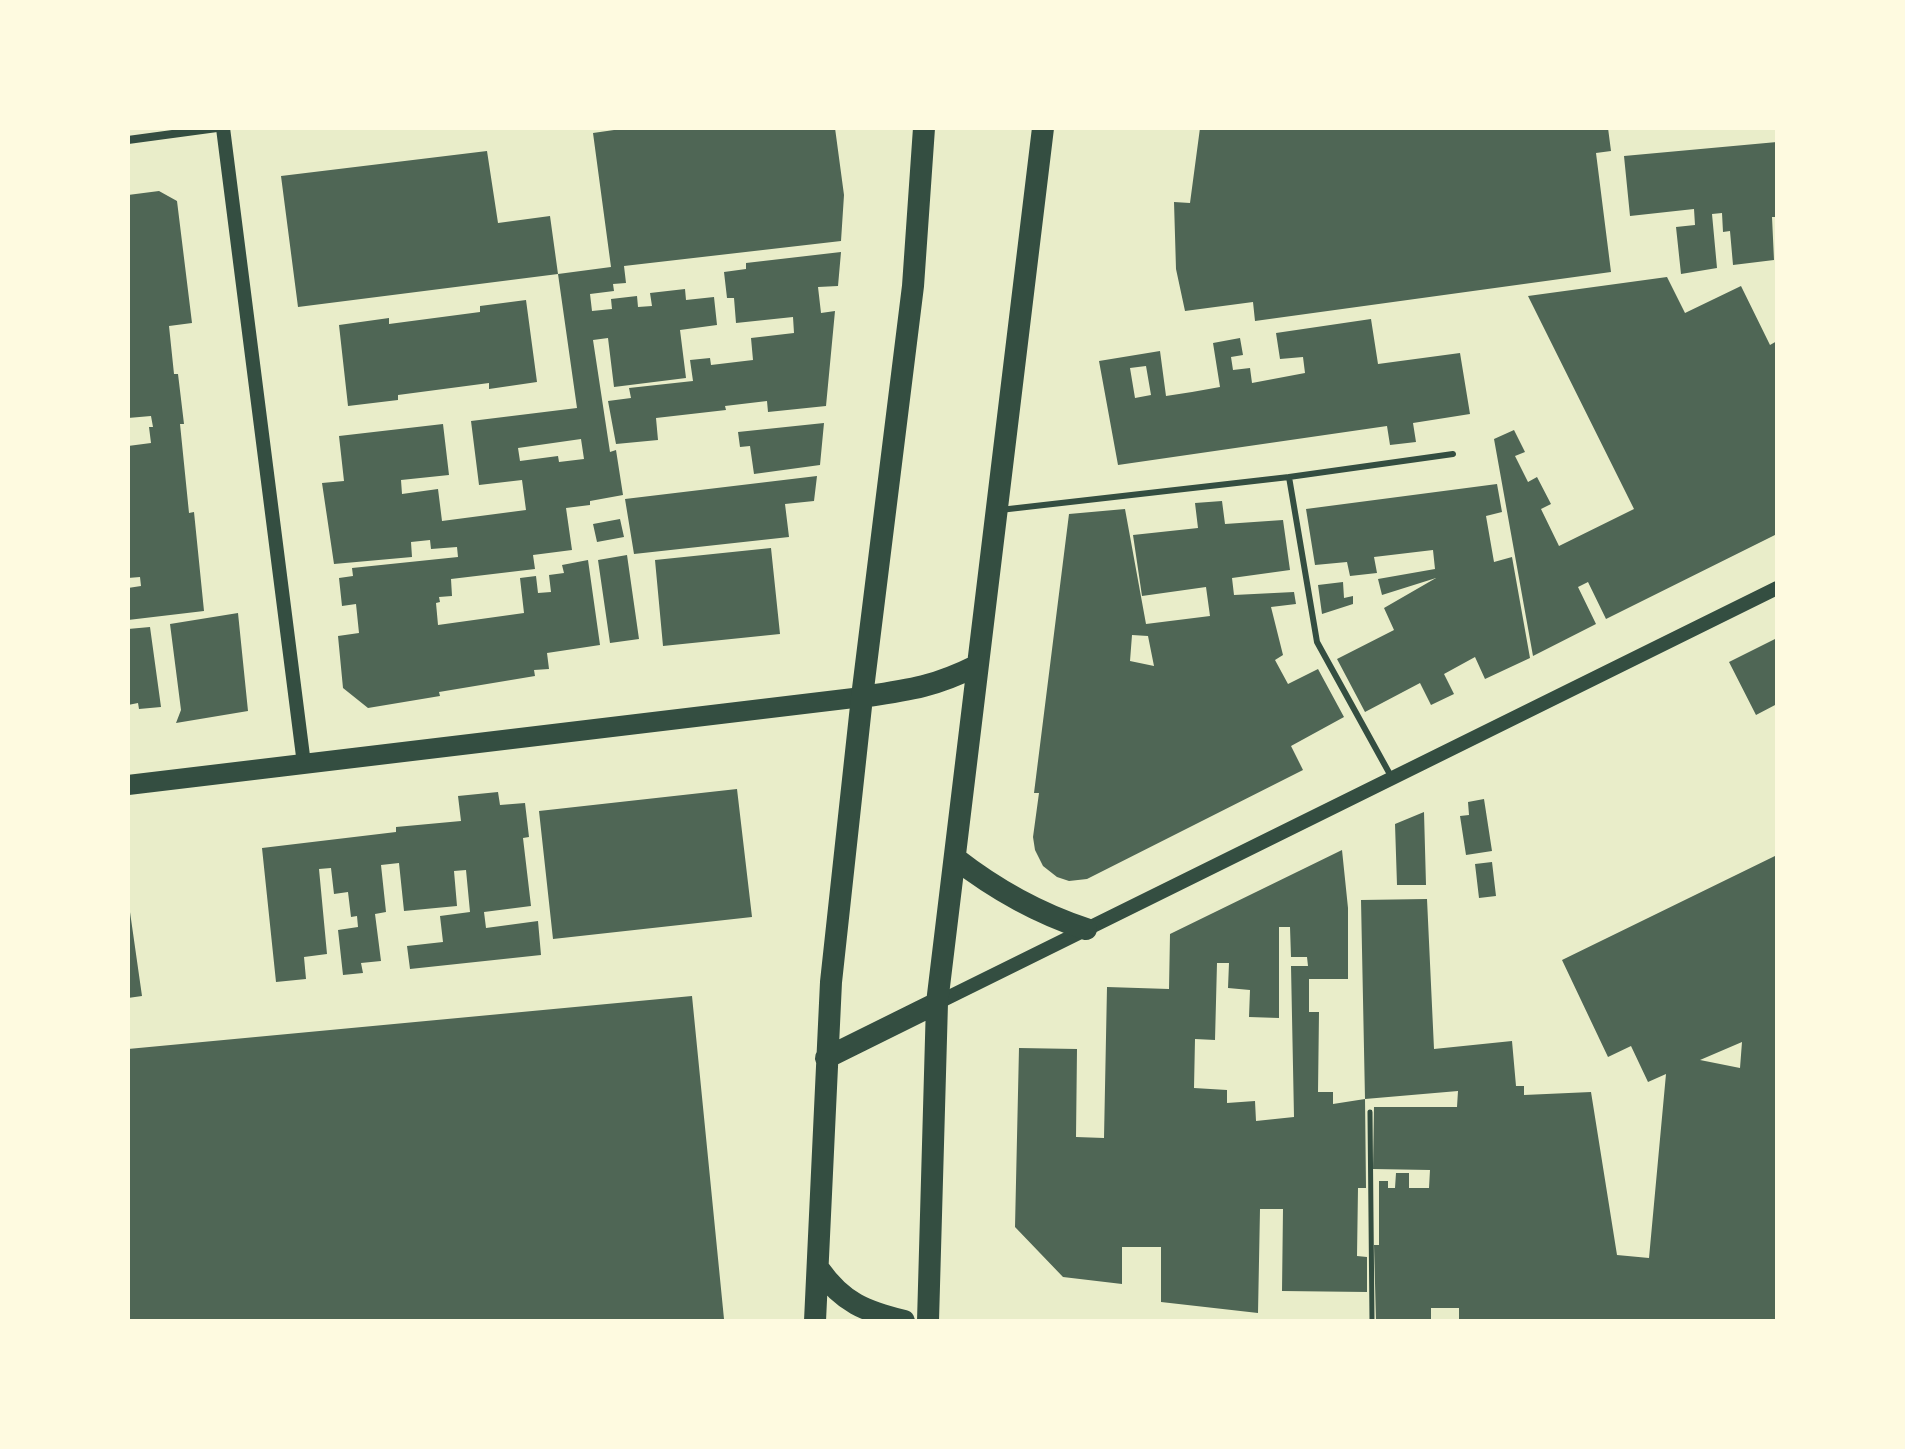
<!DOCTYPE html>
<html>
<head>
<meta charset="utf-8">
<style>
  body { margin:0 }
  #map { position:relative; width:1905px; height:1449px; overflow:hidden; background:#e9edc9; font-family:"Work Sans",sans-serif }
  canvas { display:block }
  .frame { position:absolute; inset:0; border:130px solid #fefae0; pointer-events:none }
</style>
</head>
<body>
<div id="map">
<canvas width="1905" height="1449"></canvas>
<div class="frame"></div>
</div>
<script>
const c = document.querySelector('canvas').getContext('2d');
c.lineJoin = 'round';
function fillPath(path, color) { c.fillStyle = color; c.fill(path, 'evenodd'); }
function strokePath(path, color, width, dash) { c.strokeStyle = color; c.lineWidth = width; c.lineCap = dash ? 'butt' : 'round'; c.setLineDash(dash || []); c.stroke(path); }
const building = new Path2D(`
  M 628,128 L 835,128 L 844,195 L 841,241 L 624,266 L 626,283 L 613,284 L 614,291 L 590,294 L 592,311 L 612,309 L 611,299 L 637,296 L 638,307 L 652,306 L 650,293 L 685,289 L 686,300 L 714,297 L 717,325 L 680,330 L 686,378 L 614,387 L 608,338 L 593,340 L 610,452 L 616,450 L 623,495 L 590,501 L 590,505 L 566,508 L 572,550 L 533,555 L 535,569 L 451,579 L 452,596 L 439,597 L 440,602 L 436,603 L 438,625 L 524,613 L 520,578 L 536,576 L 538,593 L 551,592 L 549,575 L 564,573 L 562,565 L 588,560 L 600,645 L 547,653 L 549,669 L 534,670 L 535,676 L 439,692 L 440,696 L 368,708 L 343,688 L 338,636 L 359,633 L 356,604 L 342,606 L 339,578 L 353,576 L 352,568 L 458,557 L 457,547 L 431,549 L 430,540 L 411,542 L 412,557 L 334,564 L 322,483 L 344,481 L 339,436 L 443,424 L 449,475 L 401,480 L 402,494 L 438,489 L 442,521 L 526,510 L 522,480 L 479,485 L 471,421 L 577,408 L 558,274 L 611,267 L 593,133 ZM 581,439 L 584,459 L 559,462 L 558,456 L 520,461 L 518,448 Z
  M 1200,128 L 1608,128 L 1611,151 L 1596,153 L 1611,272 L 1255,321 L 1253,302 L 1185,311 L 1176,269 L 1174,202 L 1190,203 Z
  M 1777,142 L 1777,217 L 1772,217 L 1774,260 L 1733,265 L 1730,231 L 1723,232 L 1722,213 L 1712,214 L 1717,268 L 1681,274 L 1676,227 L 1695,225 L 1694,209 L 1630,216 L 1624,156 Z
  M 487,151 L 498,223 L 550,216 L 558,274 L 298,307 L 281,176 Z
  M 159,191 L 177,201 L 192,323 L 169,326 L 174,374 L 178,374 L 184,424 L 180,424 L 189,513 L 194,512 L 204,611 L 128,620 L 128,588 L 141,586 L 140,577 L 128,578 L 128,446 L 151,443 L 149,427 L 153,427 L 151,416 L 128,418 L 128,195 Z
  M 841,252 L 838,286 L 818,287 L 821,313 L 835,311 L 826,406 L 768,412 L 767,401 L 725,406 L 726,410 L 656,418 L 658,440 L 616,444 L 608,401 L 631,398 L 629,388 L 693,381 L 690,360 L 710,358 L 711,365 L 753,360 L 751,338 L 794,333 L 793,317 L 736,323 L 734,298 L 727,298 L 724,272 L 746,269 L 746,263 Z
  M 1667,277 L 1685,313 L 1741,286 L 1770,345 L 1777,341 L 1777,534 L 1606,619 L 1588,582 L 1578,587 L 1596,624 L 1533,656 L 1494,439 L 1514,430 L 1525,452 L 1515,456 L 1528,482 L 1537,477 L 1551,504 L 1541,509 L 1559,546 L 1634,509 L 1528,296 Z
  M 526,300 L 537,382 L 489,389 L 489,383 L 398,395 L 398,400 L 348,406 L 339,325 L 389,318 L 389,324 L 480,312 L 480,306 Z
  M 1371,319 L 1378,364 L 1460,353 L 1470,414 L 1413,423 L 1416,442 L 1390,445 L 1387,426 L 1118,465 L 1099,361 L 1160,351 L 1166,396 L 1192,392 L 1220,387 L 1213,343 L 1240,338 L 1243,355 L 1231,357 L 1233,370 L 1250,368 L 1252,383 L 1305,373 L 1303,357 L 1280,359 L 1276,333 ZM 1146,366 L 1151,395 L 1135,398 L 1130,368 Z
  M 824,423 L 820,465 L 754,474 L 750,446 L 740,447 L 738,432 Z
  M 817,476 L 814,501 L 785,504 L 789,537 L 634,554 L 625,499 Z
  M 1497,484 L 1502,512 L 1486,516 L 1494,562 L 1512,557 L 1530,658 L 1485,679 L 1475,657 L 1444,674 L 1454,694 L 1431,705 L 1420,683 L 1365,712 L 1337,659 L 1394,630 L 1384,608 L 1436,578 L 1382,595 L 1378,579 L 1435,569 L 1433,550 L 1374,557 L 1377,573 L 1350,576 L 1347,562 L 1315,565 L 1306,509 Z
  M 1222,501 L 1225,524 L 1283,520 L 1290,570 L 1232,578 L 1234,595 L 1294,592 L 1296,604 L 1271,607 L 1283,655 L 1275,660 L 1288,684 L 1318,669 L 1344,717 L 1291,746 L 1303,770 L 1087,879 L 1069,881 L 1057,877 L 1043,866 L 1035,850 L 1033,837 L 1039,793 L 1034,793 L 1069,514 L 1125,509 L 1146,624 L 1210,616 L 1206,587 L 1142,596 L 1133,535 L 1198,528 L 1195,503 ZM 1132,635 L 1148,636 L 1154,666 L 1130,661 Z
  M 620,519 L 624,537 L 597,542 L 593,524 Z
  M 771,548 L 780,634 L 663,646 L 655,560 Z
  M 627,555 L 639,639 L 610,643 L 598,560 Z
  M 1343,582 L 1344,598 L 1353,596 L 1353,604 L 1322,614 L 1318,585 Z
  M 238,613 L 248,711 L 176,723 L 181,710 L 170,624 Z
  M 150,627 L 161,707 L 139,709 L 138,703 L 128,705 L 128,629 Z
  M 1777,638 L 1777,704 L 1756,715 L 1729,662 Z
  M 737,789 L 752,917 L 553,939 L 539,811 Z
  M 498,792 L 500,805 L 525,803 L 529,837 L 523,838 L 531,906 L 484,912 L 486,928 L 538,921 L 541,955 L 410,969 L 407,946 L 443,942 L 440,916 L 470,912 L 466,870 L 454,871 L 457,906 L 404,911 L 399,863 L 381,865 L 386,912 L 375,914 L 381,961 L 361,963 L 363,973 L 343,975 L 338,930 L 358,927 L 357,916 L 351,917 L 348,892 L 334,894 L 331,868 L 319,869 L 327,954 L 304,957 L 306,979 L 276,982 L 262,848 L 396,832 L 396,827 L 461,821 L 458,796 Z
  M 1484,799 L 1492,851 L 1466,855 L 1460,816 L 1469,815 L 1468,802 Z
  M 1424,812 L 1426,885 L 1397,885 L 1395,824 Z
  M 1342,850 L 1348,908 L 1348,979 L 1309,979 L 1309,1012 L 1319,1012 L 1318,1092 L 1333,1092 L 1333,1104 L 1365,1099 L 1366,1188 L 1358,1188 L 1357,1256 L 1367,1257 L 1367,1292 L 1282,1291 L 1283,1209 L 1260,1209 L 1258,1313 L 1161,1302 L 1161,1247 L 1122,1247 L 1122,1284 L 1063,1277 L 1015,1227 L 1019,1048 L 1077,1049 L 1076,1137 L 1104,1138 L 1107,987 L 1169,989 L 1170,934 ZM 1279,927 L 1290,927 L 1291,957 L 1307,957 L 1308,966 L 1291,966 L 1294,1117 L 1256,1121 L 1255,1101 L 1227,1103 L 1227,1090 L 1194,1088 L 1195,1039 L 1215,1040 L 1217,963 L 1229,963 L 1228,988 L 1250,990 L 1249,1017 L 1279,1018 Z
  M 1777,855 L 1777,1321 L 1459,1321 L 1459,1308 L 1431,1308 L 1431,1321 L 1376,1321 L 1374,1245 L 1379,1245 L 1379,1181 L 1388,1181 L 1388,1188 L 1395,1188 L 1396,1173 L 1409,1173 L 1409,1188 L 1429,1188 L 1430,1170 L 1373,1169 L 1374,1107 L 1457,1107 L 1458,1091 L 1365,1099 L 1361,900 L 1427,899 L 1434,1049 L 1512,1041 L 1516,1086 L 1524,1086 L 1524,1095 L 1591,1092 L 1617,1255 L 1649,1258 L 1666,1074 L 1648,1082 L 1631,1046 L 1608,1057 L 1562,960 ZM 1742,1042 L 1740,1068 L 1700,1060 Z
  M 1492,862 L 1496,896 L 1479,898 L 1475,864 Z
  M 128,898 L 142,996 L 128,998 Z
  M 692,996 L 724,1319 L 128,1321 L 128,1049 Z`);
const path = new Path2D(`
  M 1370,1112 L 1372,1321`);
const service = new Path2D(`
  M 1289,477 L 1317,642 L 1392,778
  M 1000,510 L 1289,477 L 1453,454`);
const minor = new Path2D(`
  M 128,140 L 217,128`);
const tertiary = new Path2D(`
  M 223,128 L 304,764
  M 937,1003 L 1777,588`);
const primary = new Path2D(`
  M 128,785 L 862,697`);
const trunk = new Path2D(`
  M 862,697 C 910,690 934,687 978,665
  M 955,858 C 996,890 1037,913 1086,929
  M 826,1058 L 937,1003
  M 819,1269 C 843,1303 865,1311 904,1321
  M 815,1321 L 831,982 L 862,697 L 913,286 L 924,128
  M 928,1321 L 937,1003 L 1043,128`);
fillPath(building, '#4f6655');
strokePath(path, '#344e41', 5);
strokePath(service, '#344e41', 6);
strokePath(minor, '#344e41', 8);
strokePath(tertiary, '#344e41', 14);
strokePath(primary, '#344e41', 20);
strokePath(trunk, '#344e41', 22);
</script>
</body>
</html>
